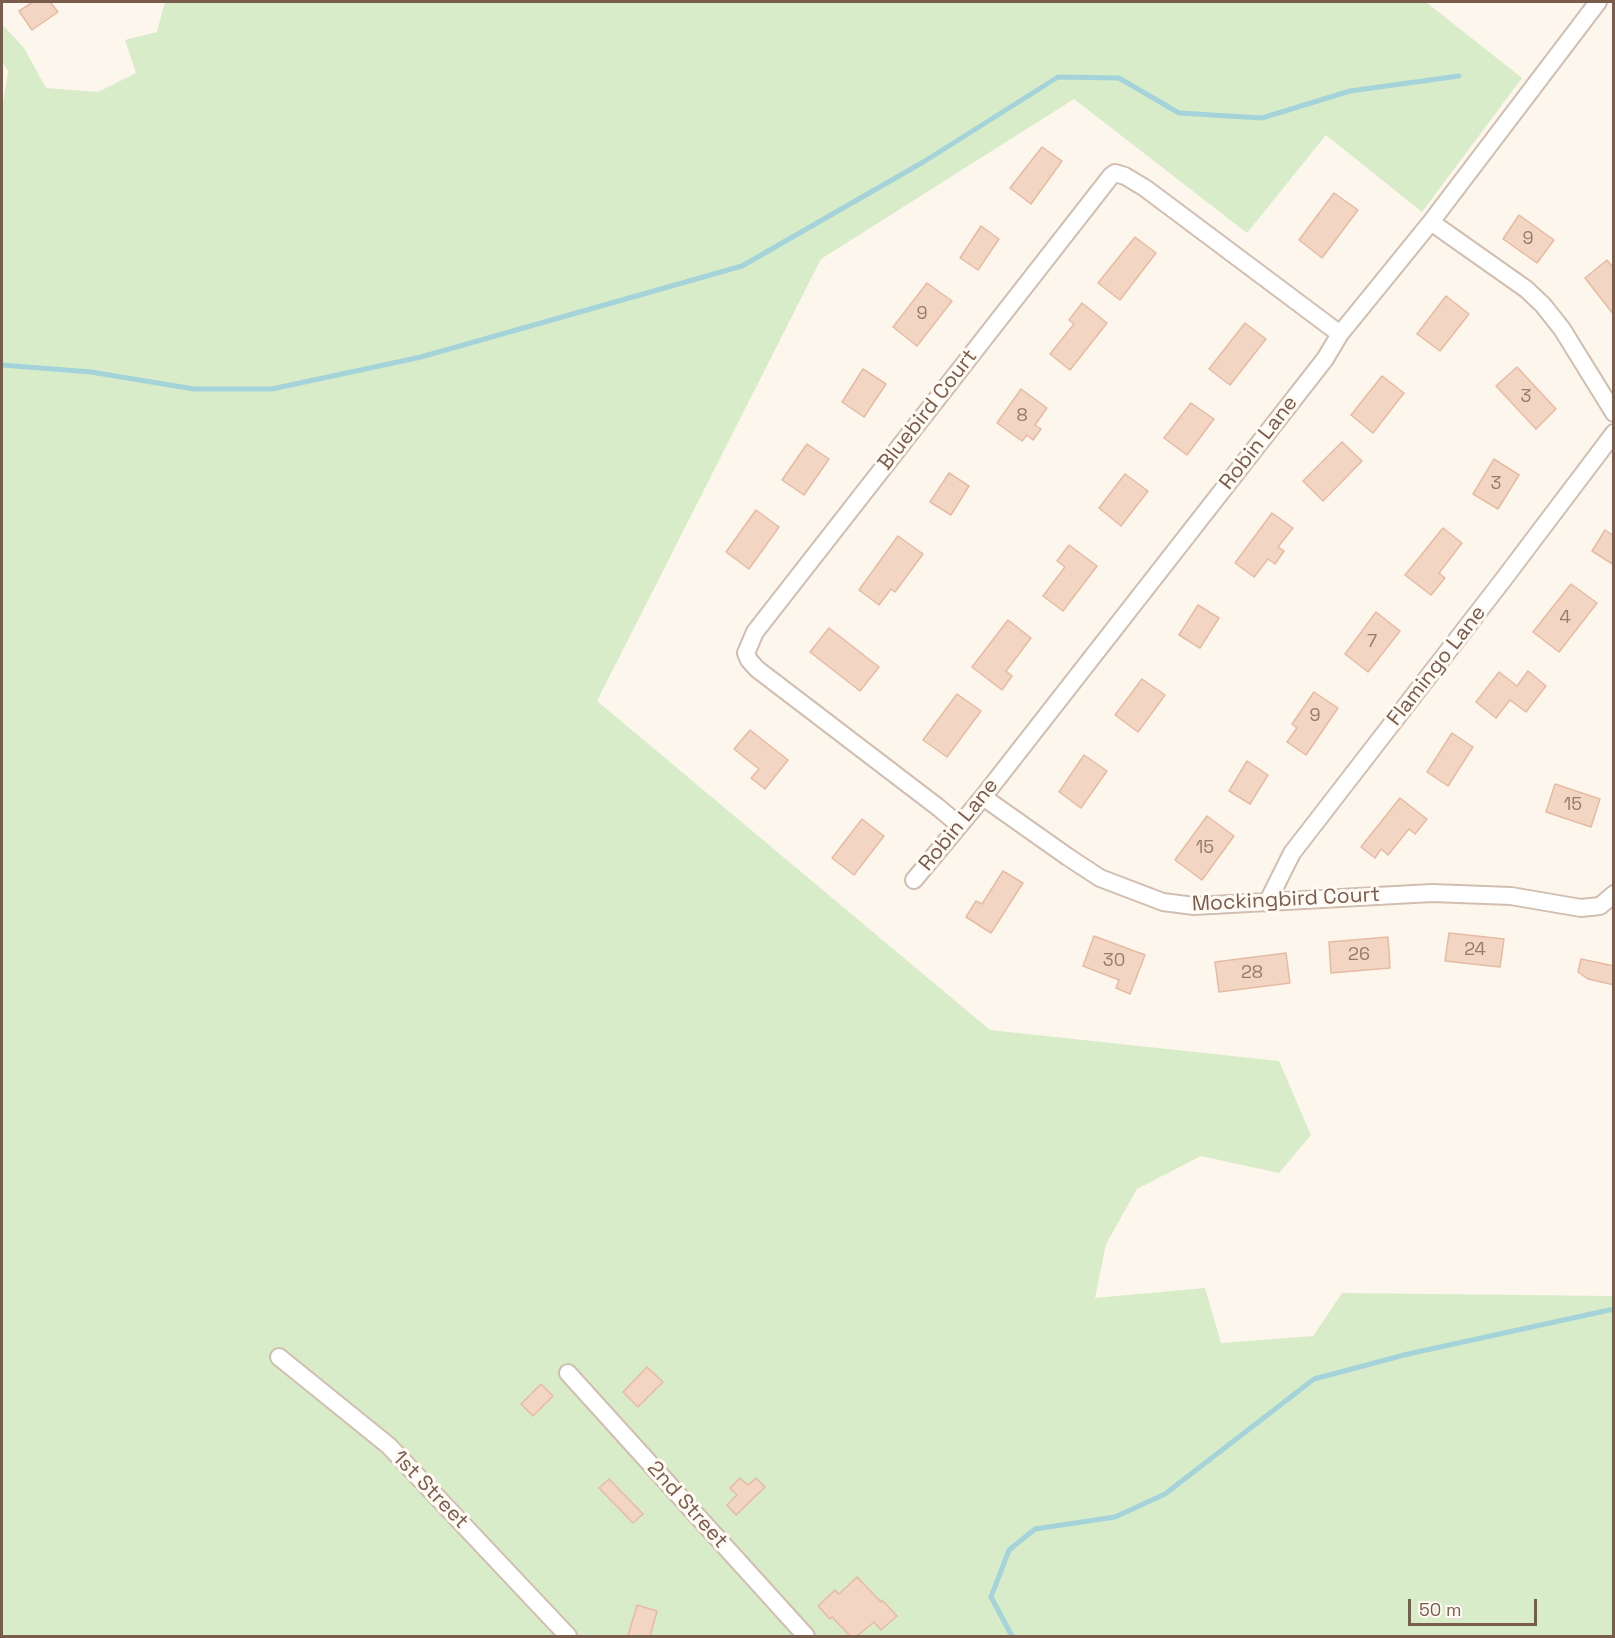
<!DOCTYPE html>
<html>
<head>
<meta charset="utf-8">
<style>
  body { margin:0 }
  #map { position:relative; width:1615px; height:1638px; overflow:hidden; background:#fdf6ec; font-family:"Space Grotesk",sans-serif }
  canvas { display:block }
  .frame { position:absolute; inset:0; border:3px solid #7a5c4d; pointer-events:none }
  .scale { position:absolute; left:1408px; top:1599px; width:129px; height:27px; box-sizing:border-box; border:3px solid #7a5c4d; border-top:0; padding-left:8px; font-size:18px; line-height:21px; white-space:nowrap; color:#7a5c4d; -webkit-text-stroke:4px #fffaf3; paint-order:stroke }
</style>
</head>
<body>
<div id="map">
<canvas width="1615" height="1638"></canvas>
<div class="frame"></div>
<div class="scale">50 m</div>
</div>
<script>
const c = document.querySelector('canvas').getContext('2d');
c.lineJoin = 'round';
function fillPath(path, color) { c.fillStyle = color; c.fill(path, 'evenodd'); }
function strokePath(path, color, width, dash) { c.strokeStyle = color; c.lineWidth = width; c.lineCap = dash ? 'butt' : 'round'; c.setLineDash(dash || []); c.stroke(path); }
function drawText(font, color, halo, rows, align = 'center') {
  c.font = font + ' "Space Grotesk",sans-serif'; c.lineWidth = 6; c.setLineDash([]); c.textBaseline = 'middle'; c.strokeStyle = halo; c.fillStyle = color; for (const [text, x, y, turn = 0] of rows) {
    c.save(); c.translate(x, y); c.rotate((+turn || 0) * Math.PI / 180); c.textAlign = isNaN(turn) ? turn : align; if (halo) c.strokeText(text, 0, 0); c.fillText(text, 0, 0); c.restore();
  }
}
const green = new Path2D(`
  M 165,2 L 1426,2 L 1522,78 L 1422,212 L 1326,135 L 1247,233 L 1074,99 L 821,259 L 597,701 L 990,1030 L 1279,1061 L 1311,1135 L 1279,1173 L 1201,1156 L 1137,1189 L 1106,1244 L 1095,1298 L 1205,1288 L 1221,1343 L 1313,1336 L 1342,1293 L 1613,1296 L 1613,1636 L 2,1636 L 2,104 L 3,103 L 8,71 L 2,62 L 2,24 L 24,48 L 46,88 L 98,92 L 136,73 L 125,40 L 157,32 Z`);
const stream = new Path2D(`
  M 2,365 L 91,372 L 194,389 L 272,389 L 421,357 L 742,266 L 925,161 L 1058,77 L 1119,78 L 1179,113 L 1262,118 L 1350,91 L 1459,76
  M 1012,1636 L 991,1597 L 1009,1550 L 1035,1529 L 1115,1517 L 1165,1494 L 1314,1379 L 1408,1354 L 1614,1309`);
const building = new Path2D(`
  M 33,2 L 50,2 L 58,12 L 32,30 L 19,11 Z
  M 1042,147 L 1062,161 L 1031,204 L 1010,188 Z
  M 1334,193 L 1358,210 L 1322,258 L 1299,240 Z
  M 1519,215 L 1554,240 L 1537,263 L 1503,239 Z
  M 981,226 L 999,239 L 978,270 L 960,258 Z
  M 1135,237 L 1156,253 L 1120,300 L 1098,283 Z
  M 1607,260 L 1614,269 L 1614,315 L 1585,278 Z
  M 927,283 L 952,301 L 917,346 L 893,327 Z
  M 1446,296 L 1469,314 L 1440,351 L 1417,334 Z
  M 1082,303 L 1107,323 L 1070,370 L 1050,354 L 1074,324 L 1069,320 Z
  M 1245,323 L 1266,339 L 1230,385 L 1209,369 Z
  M 1517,367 L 1556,409 L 1536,429 L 1496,386 Z
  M 863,369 L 886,384 L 864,417 L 842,402 Z
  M 1382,376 L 1404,393 L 1373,433 L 1351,415 Z
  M 1021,389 L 1047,408 L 1035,425 L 1041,429 L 1033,440 L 1027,435 L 1022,441 L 997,423 Z
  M 1191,403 L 1214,419 L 1187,455 L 1164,438 Z
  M 1342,442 L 1362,461 L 1323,501 L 1303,481 Z
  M 807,444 L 829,459 L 804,495 L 782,480 Z
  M 1494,459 L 1519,475 L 1498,509 L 1473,494 Z
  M 949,473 L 969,486 L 951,515 L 930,502 Z
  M 1125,474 L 1148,491 L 1121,526 L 1099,508 Z
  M 756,510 L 779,527 L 749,569 L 726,552 Z
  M 1272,513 L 1293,528 L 1278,547 L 1284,551 L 1275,564 L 1268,559 L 1254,577 L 1235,563 Z
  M 1443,528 L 1462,543 L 1439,573 L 1445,578 L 1431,595 L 1405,575 Z
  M 1605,530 L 1614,536 L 1614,565 L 1592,551 Z
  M 898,536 L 923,554 L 895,592 L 891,589 L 879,605 L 859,590 Z
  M 1069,545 L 1097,566 L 1063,611 L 1043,596 L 1065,567 L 1057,561 Z
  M 1571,584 L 1597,603 L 1559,652 L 1533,632 Z
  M 1198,605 L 1219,618 L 1200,648 L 1179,635 Z
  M 1376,612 L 1400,631 L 1368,672 L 1345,654 Z
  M 1008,620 L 1031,638 L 1006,671 L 1012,676 L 1002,690 L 972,667 Z
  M 829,628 L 879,667 L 860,691 L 810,652 Z
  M 1528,671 L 1546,686 L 1526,712 L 1510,700 L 1496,718 L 1476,702 L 1499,672 L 1517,686 Z
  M 1142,679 L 1165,695 L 1138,732 L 1115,715 Z
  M 1314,692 L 1338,708 L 1306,755 L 1287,742 L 1297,728 L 1292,724 Z
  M 957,694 L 981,711 L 947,757 L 923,740 Z
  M 750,730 L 788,760 L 765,789 L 751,778 L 759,769 L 734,749 Z
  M 1452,733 L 1473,747 L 1448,786 L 1427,772 Z
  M 1084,755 L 1107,771 L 1081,808 L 1059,792 Z
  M 1247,761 L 1268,775 L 1250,804 L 1229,791 Z
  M 1555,784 L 1600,799 L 1591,827 L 1546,812 Z
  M 1400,798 L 1427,819 L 1415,834 L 1409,829 L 1388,855 L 1381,849 L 1375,858 L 1361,847 Z
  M 1207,816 L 1234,836 L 1202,880 L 1175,860 Z
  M 862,819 L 884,836 L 854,875 L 832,858 Z
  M 1003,871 L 1023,883 L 991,933 L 966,917 L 976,901 L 982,904 Z
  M 1449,933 L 1504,939 L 1500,967 L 1445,961 Z
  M 1094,936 L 1145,955 L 1130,994 L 1116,988 L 1119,980 L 1083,966 Z
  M 1388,937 L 1390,968 L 1331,973 L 1329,942 Z
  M 1286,953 L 1290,983 L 1219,992 L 1215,962 Z
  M 1581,959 L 1614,966 L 1614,985 L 1588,979 L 1578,972 Z
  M 647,1367 L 663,1382 L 638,1407 L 623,1392 Z
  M 541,1384 L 553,1396 L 533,1416 L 521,1404 Z
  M 740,1478 L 748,1485 L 756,1478 L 765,1487 L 736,1515 L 727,1505 L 737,1495 L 730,1488 Z
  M 609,1479 L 643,1514 L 633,1523 L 599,1488 Z
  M 857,1577 L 881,1602 L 882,1600 L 897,1616 L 881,1630 L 874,1622 L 857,1636 L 850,1636 L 832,1617 L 830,1619 L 818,1606 L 835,1590 L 839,1594 Z
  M 637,1605 L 657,1611 L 650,1636 L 628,1636 Z`);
const street = new Path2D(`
  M 1431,222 L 1526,289 L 1543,305 L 1562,329 L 1614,413
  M 983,797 L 1068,857 L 1100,878 L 1163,902 L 1194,906 L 1432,893 L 1511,896 L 1581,908 L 1600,906 L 1614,894
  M 959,825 L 939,808 L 757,669 L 749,660 L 746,653 L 755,632 L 1111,176 L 1115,173 L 1125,176 L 1145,188 L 1340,334
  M 914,880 L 983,797 L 1325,359 L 1340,334 L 1431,222 L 1598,2
  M 1267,903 L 1292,853 L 1503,580 L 1614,433
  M 279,1357 L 389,1446 L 568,1636
  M 568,1373 L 806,1636`);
const numberNames = [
  ["9",1528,239],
  ["9",922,314],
  ["3",1526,397],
  ["8",1022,416],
  ["3",1496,484],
  ["4",1565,618],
  ["7",1372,642],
  ["9",1315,716],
  ["15",1573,805],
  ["15",1205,848],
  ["24",1475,950],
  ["26",1359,955],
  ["30",1114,961],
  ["28",1252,973]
];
const streetNames = [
  ["Bluebird Court",928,410,-52],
  ["Robin Lane",1259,443,-52],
  ["Flamingo Lane",1437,666,-52],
  ["Robin Lane",959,825,-51],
  ["Mockingbird Court",1286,900,-3],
  ["1st Street",430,1490,46],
  ["2nd Street",687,1505,48]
];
fillPath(green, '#d8ecc9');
strokePath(stream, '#a5d3da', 5);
fillPath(building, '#f3d5c3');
strokePath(building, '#e6bba3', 1.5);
strokePath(street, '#d1beb0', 20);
strokePath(street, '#fff', 16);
drawText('18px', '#987a6a', null, numberNames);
drawText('21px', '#7a5c4d', '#fffaf3', streetNames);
</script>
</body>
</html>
